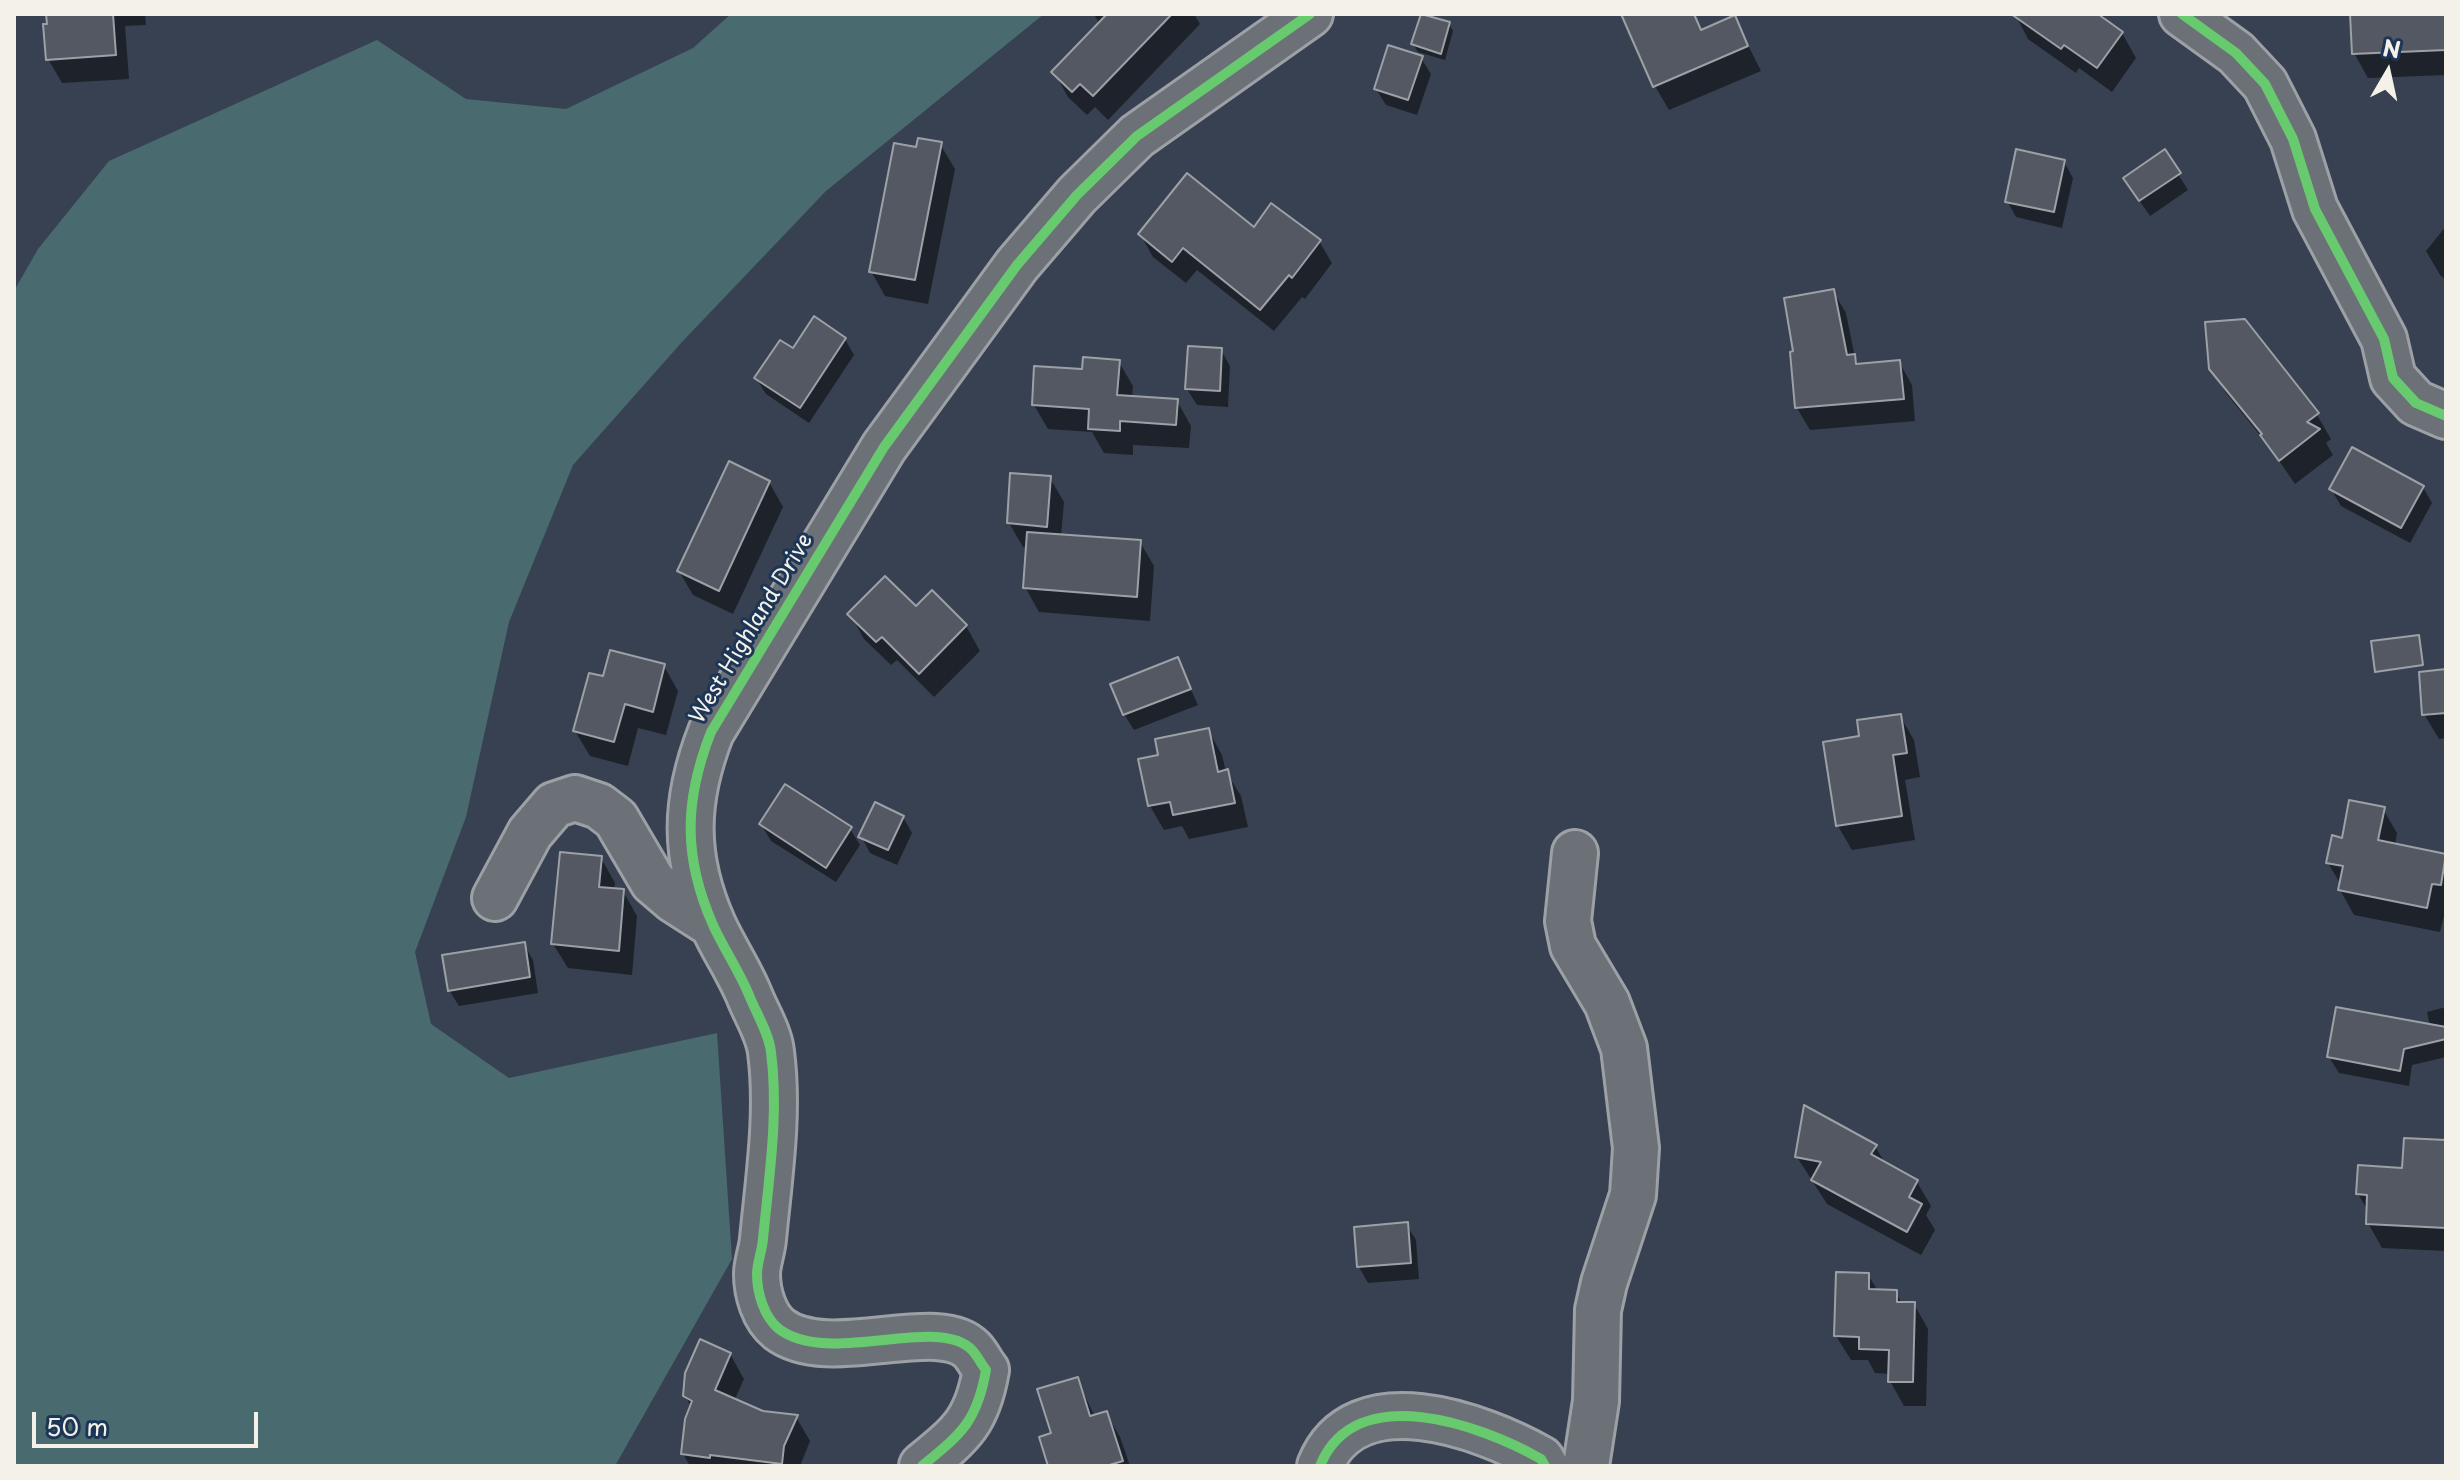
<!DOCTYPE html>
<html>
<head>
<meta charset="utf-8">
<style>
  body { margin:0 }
  #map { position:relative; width:2460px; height:1480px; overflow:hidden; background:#374151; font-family:"Playpen Sans",sans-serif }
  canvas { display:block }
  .frame { position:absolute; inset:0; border:16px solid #f4f1e8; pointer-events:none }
  .north { position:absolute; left:2348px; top:32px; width:80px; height:80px; -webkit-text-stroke:6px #1d3557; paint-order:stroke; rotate:9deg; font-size:22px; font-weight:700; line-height:32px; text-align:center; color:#f4f1e8 }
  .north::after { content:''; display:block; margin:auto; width:28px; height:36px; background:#f4f1e8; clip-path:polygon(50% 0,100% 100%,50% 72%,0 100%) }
  .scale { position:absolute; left:32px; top:1412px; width:226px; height:36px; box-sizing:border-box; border:4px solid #f4f1e8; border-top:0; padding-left:10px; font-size:24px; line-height:28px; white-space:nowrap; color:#f4f1e8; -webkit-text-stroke:6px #1d3557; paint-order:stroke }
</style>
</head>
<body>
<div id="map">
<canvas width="2460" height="1480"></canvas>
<div class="frame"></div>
<div class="north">N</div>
<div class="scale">50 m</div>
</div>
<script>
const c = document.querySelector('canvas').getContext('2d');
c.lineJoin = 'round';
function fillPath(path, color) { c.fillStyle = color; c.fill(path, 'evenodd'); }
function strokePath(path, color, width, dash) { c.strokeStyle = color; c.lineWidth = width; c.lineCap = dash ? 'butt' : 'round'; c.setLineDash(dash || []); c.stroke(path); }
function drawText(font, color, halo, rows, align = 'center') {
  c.font = font + ' "Playpen Sans",sans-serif'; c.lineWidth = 6; c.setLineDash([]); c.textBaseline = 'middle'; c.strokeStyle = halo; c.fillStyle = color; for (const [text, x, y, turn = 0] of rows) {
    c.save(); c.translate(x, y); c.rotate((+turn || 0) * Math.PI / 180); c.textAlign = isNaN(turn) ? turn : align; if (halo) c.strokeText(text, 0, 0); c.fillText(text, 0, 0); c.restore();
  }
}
const green = new Path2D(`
  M 731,14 L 1044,14 L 826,191 L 682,342 L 573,465 L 509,622 L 466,817 L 415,952 L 431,1024 L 509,1078 L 717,1033 L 732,1259 L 615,1466 L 14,1466 L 14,291 L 38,249 L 109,161 L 377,40 L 466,99 L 566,109 L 693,48 Z`);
const shadow = new Path2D(`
  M 48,14 L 145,14 L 146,25 L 125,26 L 129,79 L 62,83 L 48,59 Z
  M 1097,14 L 1194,14 L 1200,24 L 1108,120 L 1095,107 L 1087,115 L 1068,97 L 1054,72 L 1100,25 L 1095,16 Z
  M 1636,14 L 1694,14 L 1702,31 L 1734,17 L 1761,71 L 1669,110 L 1655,86 Z
  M 2015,14 L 2103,14 L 2108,24 L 2122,33 L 2136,58 L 2112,92 L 2079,68 L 2076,73 L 2028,39 Z
  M 2352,14 L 2446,14 L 2446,75 L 2368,78 L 2354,53 Z
  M 1449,24 L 1453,31 L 1445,60 L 1418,52 L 1413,44 Z
  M 1421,58 L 1431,74 L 1417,115 L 1386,105 L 1376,89 Z
  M 940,144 L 955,169 L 928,304 L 885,296 L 871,271 L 918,149 Z
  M 2164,152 L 2188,190 L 2150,216 L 2135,194 Z
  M 2064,162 L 2073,178 L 2062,228 L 2016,217 L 2007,201 Z
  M 2446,226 L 2446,280 L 2440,275 L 2426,251 Z
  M 1254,230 L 1319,241 L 1332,263 L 1305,299 L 1302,297 L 1274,331 L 1197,270 L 1186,283 L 1153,257 L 1140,234 Z
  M 1833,291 L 1846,313 L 1855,358 L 1859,366 L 1899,362 L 1912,385 L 1915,421 L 1810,430 L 1797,408 L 1792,353 Z
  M 2244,321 L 2317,415 L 2331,439 L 2326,443 L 2333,455 L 2295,484 L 2268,445 L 2226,393 L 2211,368 Z
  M 845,339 L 854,355 L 809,423 L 766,394 L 756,378 Z
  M 1221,350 L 1230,366 L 1228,407 L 1197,405 L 1187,389 Z
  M 1119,362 L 1133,386 L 1132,398 L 1177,401 L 1191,426 L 1189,448 L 1133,445 L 1133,455 L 1104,453 L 1092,432 L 1048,429 L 1034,405 L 1084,372 Z
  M 1050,478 L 1064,502 L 1061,536 L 1140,542 L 1154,566 L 1150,621 L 1039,612 L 1025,587 L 1028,548 L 1023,547 L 1009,523 Z
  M 769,482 L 783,507 L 733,614 L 693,595 L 679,571 Z
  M 2423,487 L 2432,503 L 2410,543 L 2341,506 L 2331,489 Z
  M 916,609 L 966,626 L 980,651 L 934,697 L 897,660 L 891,665 L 864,639 L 850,614 Z
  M 1177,659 L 1198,705 L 1134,730 L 1124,714 Z
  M 664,666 L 678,691 L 666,735 L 638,728 L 628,766 L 590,756 L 575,731 L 605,678 Z
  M 2446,671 L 2446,738 L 2439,739 L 2424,714 Z
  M 1900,716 L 1914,740 L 1920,777 L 1905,780 L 1915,840 L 1852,850 L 1838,826 L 1861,737 Z
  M 1208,730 L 1222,755 L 1226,772 L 1241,796 L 1248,827 L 1189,839 L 1182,826 L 1164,830 L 1150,806 L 1140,761 L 1161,757 Z
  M 2383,809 L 2397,833 L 2395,846 L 2446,856 L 2446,908 L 2440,932 L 2354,915 L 2340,890 L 2341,885 L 2328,863 Z
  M 903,817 L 912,833 L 897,865 L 870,853 L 861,836 Z
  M 761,824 L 850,829 L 860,845 L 836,882 L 771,841 Z
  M 601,858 L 615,883 L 614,890 L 623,891 L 637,916 L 632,975 L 568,968 L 553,944 Z
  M 524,944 L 533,960 L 538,993 L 459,1006 L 449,990 Z
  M 2446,1007 L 2446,1057 L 2412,1065 L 2409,1086 L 2339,1073 L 2329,1057 L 2430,1026 L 2427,1012 Z
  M 2446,1142 L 2446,1251 L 2382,1248 L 2368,1223 L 2368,1211 L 2358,1194 L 2404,1170 Z
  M 1875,1146 L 1886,1165 L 1917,1182 L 1931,1206 L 1926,1215 L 1935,1230 L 1921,1255 L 1827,1204 L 1797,1157 Z
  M 1406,1224 L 1416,1240 L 1419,1279 L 1368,1283 L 1359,1267 Z
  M 1868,1275 L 1878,1291 L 1896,1292 L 1902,1304 L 1914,1304 L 1928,1329 L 1926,1406 L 1904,1406 L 1890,1381 L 1890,1374 L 1875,1373 L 1868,1360 L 1851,1360 L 1836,1336 Z
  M 730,1354 L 744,1379 L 734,1401 L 763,1413 L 796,1417 L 810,1441 L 800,1466 L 690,1466 L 683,1454 L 692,1408 L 685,1396 Z
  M 1077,1379 L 1095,1417 L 1106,1413 L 1120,1437 L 1130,1466 L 1050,1466 L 1054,1434 Z`);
const building = new Path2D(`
  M 46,14 L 113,14 L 116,55 L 46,60 L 43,24 L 47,24 Z
  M 1107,14 L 1172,14 L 1093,96 L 1080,84 L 1072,92 L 1051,72 Z
  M 1421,14 L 1450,22 L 1441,54 L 1411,44 Z
  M 1621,14 L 1694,14 L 1701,30 L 1735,15 L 1748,46 L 1653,87 Z
  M 2011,14 L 2098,14 L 2123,32 L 2097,68 L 2064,45 L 2061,49 Z
  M 2350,14 L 2446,14 L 2446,50 L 2352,54 Z
  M 1388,45 L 1423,56 L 1408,100 L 1374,89 Z
  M 918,138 L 942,142 L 915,280 L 869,272 L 894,143 L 916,147 Z
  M 2016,149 L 2065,160 L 2054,212 L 2005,202 Z
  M 2165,149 L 2181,173 L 2139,201 L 2123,178 Z
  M 1187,173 L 1254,227 L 1271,203 L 1321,240 L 1292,278 L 1289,275 L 1260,310 L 1183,248 L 1172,262 L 1138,234 Z
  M 1834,289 L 1847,355 L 1855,354 L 1856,364 L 1900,360 L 1904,399 L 1795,408 L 1790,352 L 1793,351 L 1784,298 Z
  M 814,316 L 846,338 L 800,408 L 754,378 L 780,340 L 793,348 Z
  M 2245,319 L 2319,413 L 2307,422 L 2320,429 L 2279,461 L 2260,435 L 2262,434 L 2209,369 L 2205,322 Z
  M 1188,346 L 1222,348 L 1220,391 L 1185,389 Z
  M 1083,357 L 1120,360 L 1117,395 L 1178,399 L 1176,425 L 1120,421 L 1120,431 L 1088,429 L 1089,409 L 1032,405 L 1034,366 L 1082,369 Z
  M 2352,447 L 2424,486 L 2401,528 L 2329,489 Z
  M 729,461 L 770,481 L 719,591 L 677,571 Z
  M 1010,473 L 1051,476 L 1047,527 L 1007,523 Z
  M 1027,532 L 1141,540 L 1137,597 L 1023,588 Z
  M 885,576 L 916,606 L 932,590 L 967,625 L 919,674 L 882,637 L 876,642 L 847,614 Z
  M 2419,635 L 2423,665 L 2375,672 L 2371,641 Z
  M 610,650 L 665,664 L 653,712 L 625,704 L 614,742 L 573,731 L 589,673 L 603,676 Z
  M 1178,657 L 1191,689 L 1123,715 L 1110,684 Z
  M 2446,669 L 2446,713 L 2422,715 L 2419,672 Z
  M 1901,714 L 1907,753 L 1893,755 L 1902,816 L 1836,826 L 1823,742 L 1859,736 L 1857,720 Z
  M 1209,728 L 1218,772 L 1228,769 L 1235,803 L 1173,815 L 1170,802 L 1148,806 L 1138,759 L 1158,755 L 1155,739 Z
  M 785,784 L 852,827 L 826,868 L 759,824 Z
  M 2349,800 L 2385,807 L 2378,840 L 2446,854 L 2441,885 L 2432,884 L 2427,908 L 2338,890 L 2343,866 L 2326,863 L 2332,835 L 2342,838 Z
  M 875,802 L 904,816 L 888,850 L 858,837 Z
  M 560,852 L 602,856 L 599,887 L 624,889 L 619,951 L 551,944 Z
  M 525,942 L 530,977 L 448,991 L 442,955 Z
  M 2336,1007 L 2446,1027 L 2446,1039 L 2404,1049 L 2400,1071 L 2327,1057 Z
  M 1804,1105 L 1877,1145 L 1871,1154 L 1918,1180 L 1909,1197 L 1922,1204 L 1907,1232 L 1811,1180 L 1821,1162 L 1795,1157 Z
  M 2404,1138 L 2446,1140 L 2446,1228 L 2366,1224 L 2367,1195 L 2356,1194 L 2358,1165 L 2402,1168 Z
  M 1408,1222 L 1411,1263 L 1357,1267 L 1354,1227 Z
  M 1836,1272 L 1869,1273 L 1869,1289 L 1897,1290 L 1897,1302 L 1915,1302 L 1913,1382 L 1888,1382 L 1889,1350 L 1859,1349 L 1859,1337 L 1834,1336 Z
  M 700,1339 L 731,1353 L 715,1390 L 763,1411 L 798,1415 L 784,1446 L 782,1464 L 710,1455 L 710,1458 L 681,1454 L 685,1419 L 692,1401 L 683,1396 L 685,1373 Z
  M 1078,1377 L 1090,1416 L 1107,1411 L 1123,1461 L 1106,1466 L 1048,1466 L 1039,1437 L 1051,1433 L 1037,1389 Z`);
const minor = new Path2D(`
  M 2182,14 L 2236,53 L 2265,84 L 2293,139 L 2315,209 L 2384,339 L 2393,378 L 2416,403 L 2446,416
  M 1575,853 L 1568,921 L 1573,946 L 1607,1003 L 1624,1048 L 1636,1148 L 1633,1195 L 1604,1283 L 1598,1310 L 1596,1401 L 1586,1466
  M 495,898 L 530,833 L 554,805 L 575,798 L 599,806 L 616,819 L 653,882 L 674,900 L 713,925
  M 922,1466 C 961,1434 977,1422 986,1370 C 981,1364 977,1355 972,1350 C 938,1314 829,1367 779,1329 C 764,1317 757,1293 757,1274 C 757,1263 762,1251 763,1239 C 769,1177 779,1113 771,1052 C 769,1033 756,1013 749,995 C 739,971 724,949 713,925 C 683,857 684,801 711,732 L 884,447 L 1017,265 L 1077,195 L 1137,136 L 1310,14
  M 1320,1466 C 1355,1379 1481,1425 1541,1459 L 1545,1466`);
const cycleway = new Path2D(`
  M 2182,14 L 2236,53 L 2265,84 L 2293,139 L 2315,209 L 2384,339 L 2393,378 L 2416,403 L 2446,416
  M 922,1466 C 961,1434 977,1422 986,1370 C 981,1364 977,1355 972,1350 C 938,1314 829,1367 779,1329 C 764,1317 757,1293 757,1274 C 757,1263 762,1251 763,1239 C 769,1177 779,1113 771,1052 C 769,1033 756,1013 749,995 C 739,971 724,949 713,925 C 683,857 684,801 711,732 L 884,447 L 1017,265 L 1077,195 L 1137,136 L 1310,14
  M 1320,1466 C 1355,1379 1481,1425 1541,1459 L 1545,1466`);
const streetNames = [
  ["West Highland Drive",752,629,-59]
];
fillPath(green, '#496a6e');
fillPath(shadow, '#0007');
fillPath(building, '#545862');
strokePath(building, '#9da1a6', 2);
strokePath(minor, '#9da1a6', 50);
strokePath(minor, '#6c7077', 44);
strokePath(cycleway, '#67ca6e', 10);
drawText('22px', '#f4f1e8', '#1d3557', streetNames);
</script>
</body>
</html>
